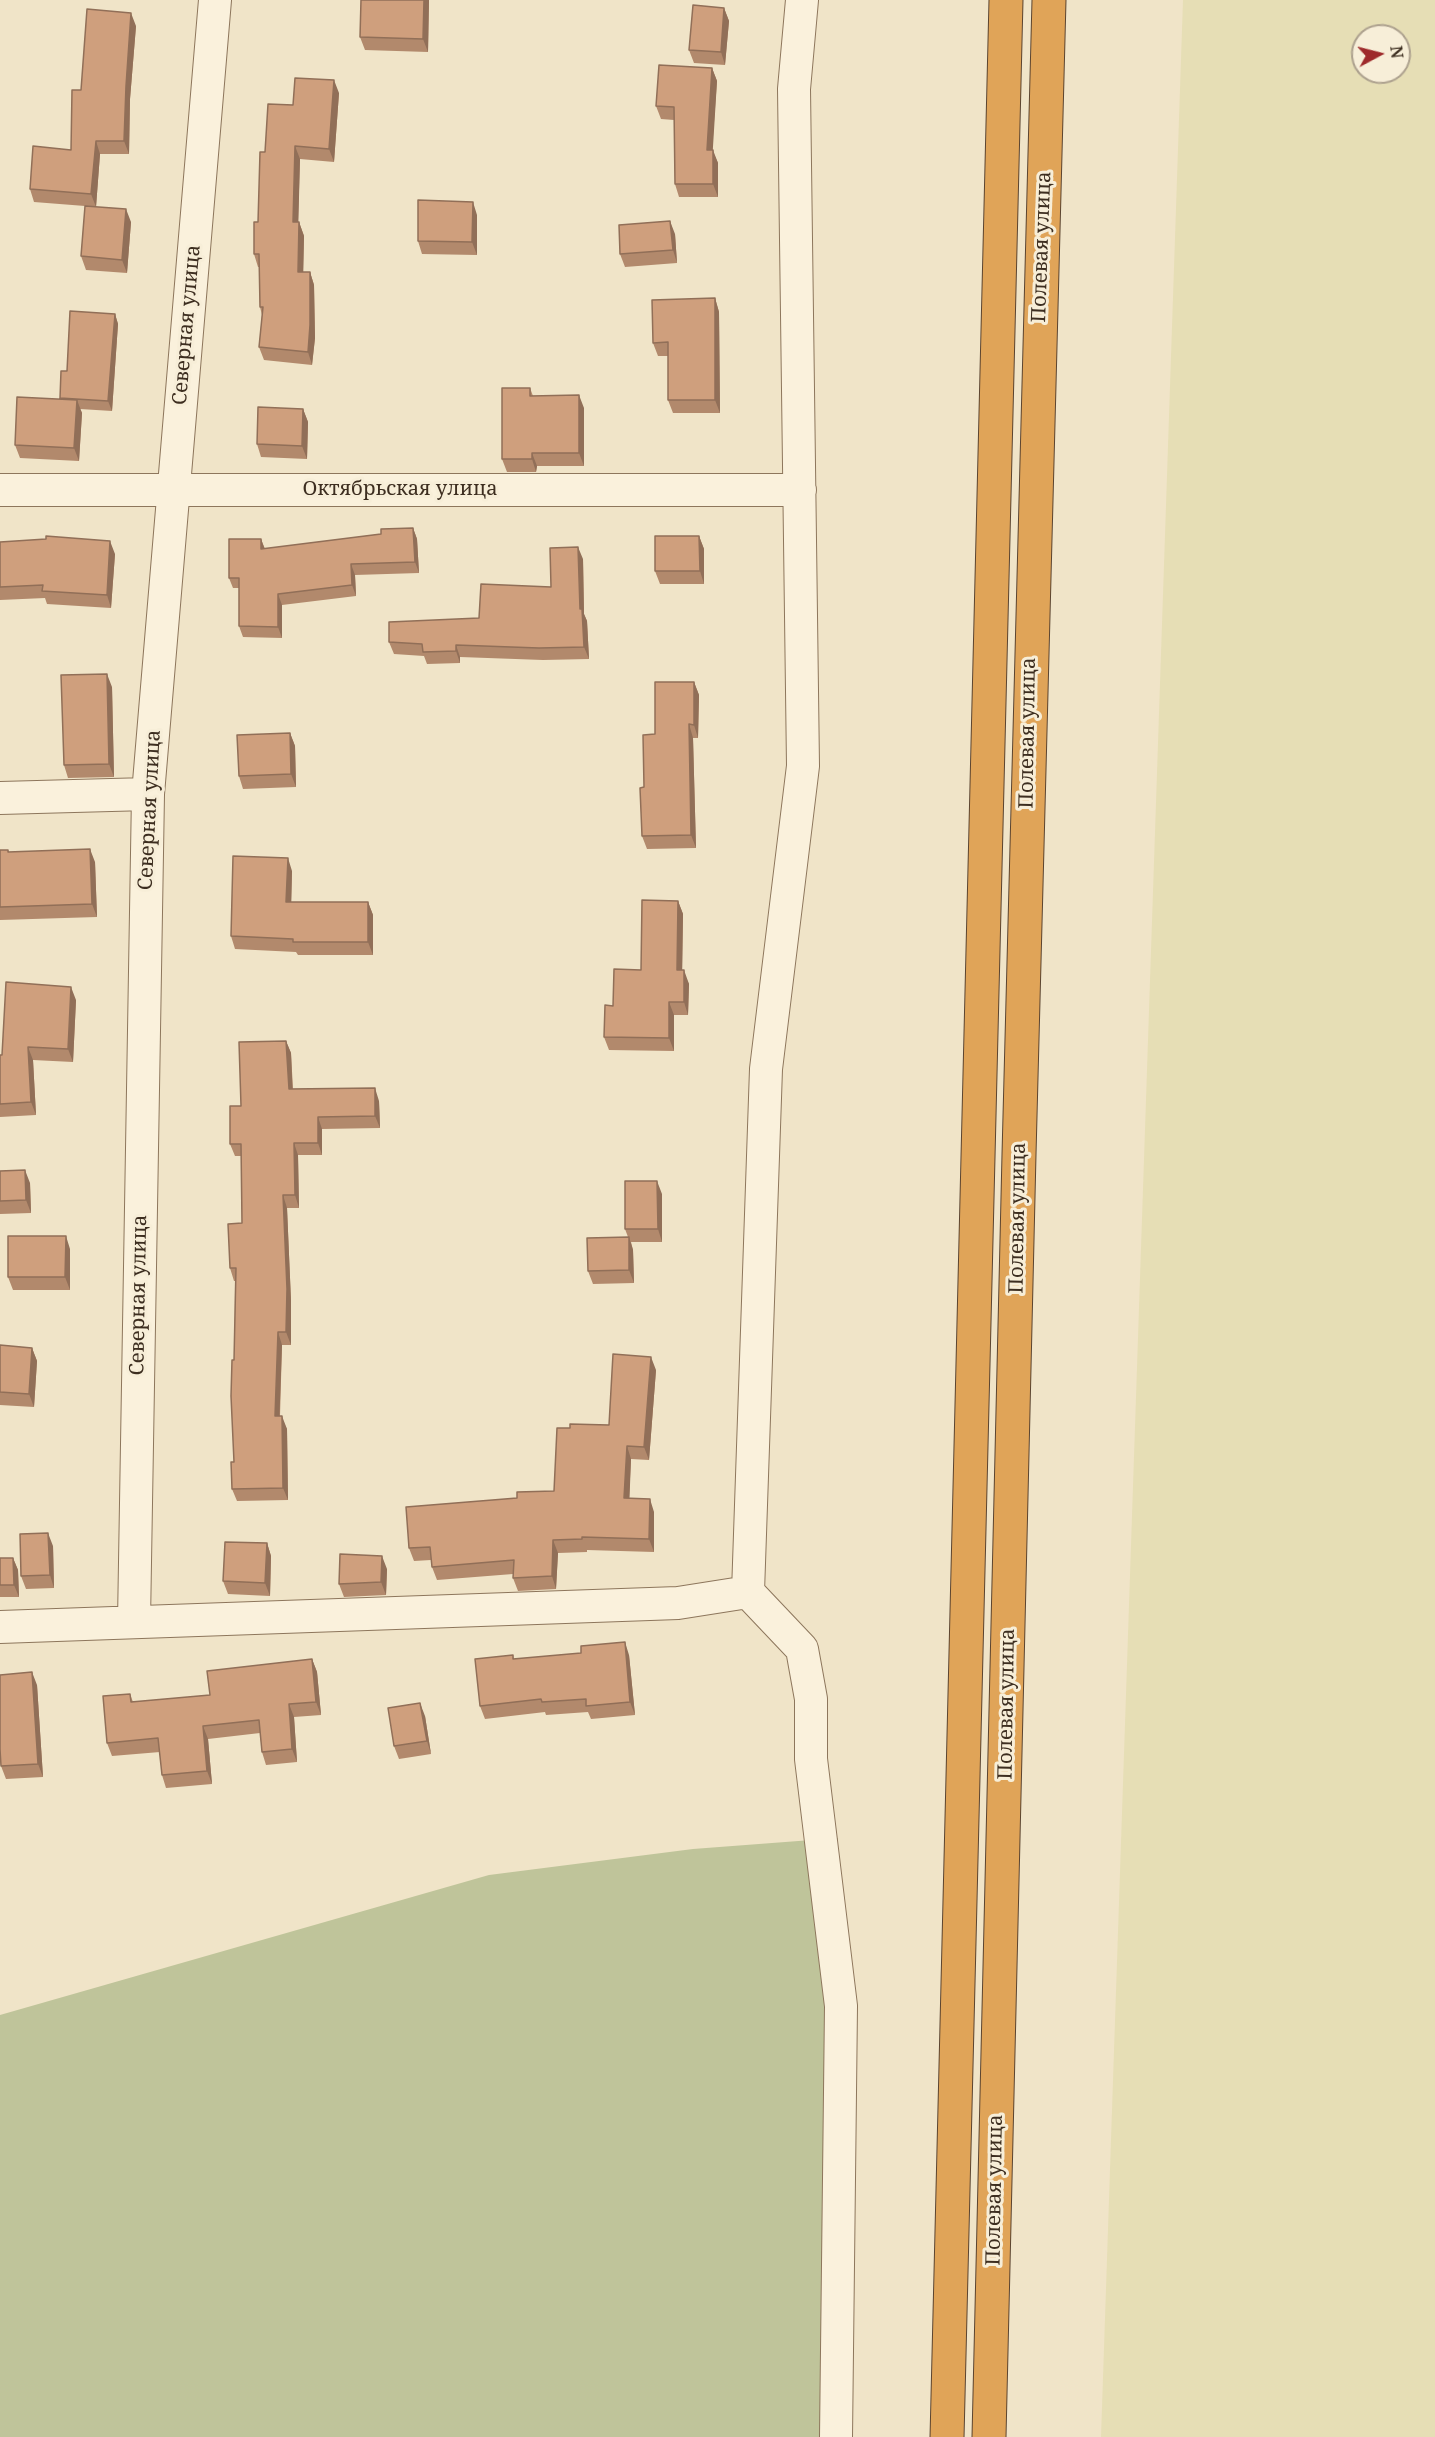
<!DOCTYPE html>
<html>
<head>
<meta charset="utf-8">
<style>
  body { margin:0 }
  #map { position:relative; width:1435px; height:2437px; overflow:hidden; background:#f0e4c8; font-family:"Noto Serif",serif }
  canvas { display:block }
  .north { position:absolute; left:1351px; top:24px; width:60px; height:60px; box-sizing:border-box; background:#f7eed8; border:2px solid #ada18e; border-radius:50%; rotate:83deg; font-size:16px; font-weight:700; line-height:24px; text-align:center; color:#3d2e20 }
  .north::after { content:''; display:block; margin:auto; width:21px; height:27px; background:#9e2a2b; clip-path:polygon(50% 0,100% 100%,50% 72%,0 100%) }
</style>
</head>
<body>
<div id="map">
<canvas width="1435" height="2437"></canvas>
<div class="north">N</div>
</div>
<script>
const c = document.querySelector('canvas').getContext('2d');
c.lineJoin = 'round';
function fillPath(path, color) { c.fillStyle = color; c.fill(path, 'evenodd'); }
function strokePath(path, color, width, dash) { c.strokeStyle = color; c.lineWidth = width; c.lineCap = dash ? 'butt' : 'round'; c.setLineDash(dash || []); c.stroke(path); }
function drawText(font, color, halo, rows, align = 'center') {
  c.font = font + ' "Noto Serif",serif'; c.lineWidth = 6; c.setLineDash([]); c.textBaseline = 'middle'; c.strokeStyle = halo; c.fillStyle = color; for (const [text, x, y, turn = 0] of rows) {
    c.save(); c.translate(x, y); c.rotate((+turn || 0) * Math.PI / 180); c.textAlign = isNaN(turn) ? turn : align; if (halo) c.strokeText(text, 0, 0); c.fillText(text, 0, 0); c.restore();
  }
}
const farmland = new Path2D(`
  M 1183,0 L 1435,0 L 1435,2437 L 1101,2437 ZM 1363,36 L 1399,36 L 1399,72 L 1363,72 Z`);
const cemetery = new Path2D(`
  M 838,1838 L 824,2437 L 0,2437 L 0,2015 L 489,1875 L 693,1849 Z`);
const street = new Path2D(`
  M 0,490 L 800,490
  M 0,798 L 148,794
  M 748,1592 L 766,1069 L 803,766 L 794,89 L 802,0
  M 134,1621 L 148,794 L 215,0
  M 0,1627 L 678,1603 L 748,1592 L 802,1649 L 811,1699 L 811,1759 L 841,2006 L 836,2437`);
const highway = new Path2D(`
  M 947,2437 L 1006,0
  M 989,2437 C 1009,1625 1025,812 1049,0`);
const wall = new Path2D(`
  M 361,0 L 429,0 L 428,52 L 365,50 L 360,37 Z
  M 724,8 L 729,21 L 725,65 L 694,63 L 689,50 Z
  M 136,26 L 130,99 L 129,154 L 100,154 L 96,207 L 131,222 L 127,273 L 86,270 L 81,256 L 85,206 L 34,202 L 30,189 L 71,150 L 81,90 Z
  M 712,68 L 717,81 L 712,150 L 718,163 L 718,197 L 679,197 L 675,184 L 674,120 L 661,119 L 656,106 Z
  M 339,93 L 334,162 L 300,159 L 298,222 L 299,222 L 304,236 L 303,272 L 310,272 L 314,285 L 315,338 L 312,365 L 264,360 L 259,347 L 262,315 L 260,307 L 259,267 L 258,267 L 254,254 L 258,222 L 265,152 L 293,105 Z
  M 477,215 L 477,255 L 422,254 L 418,241 Z
  M 675,234 L 677,263 L 625,267 L 620,254 Z
  M 715,298 L 719,312 L 720,413 L 673,413 L 668,400 L 668,356 L 658,356 L 653,343 Z
  M 115,314 L 118,324 L 112,411 L 80,409 L 82,413 L 79,461 L 20,458 L 15,445 L 60,399 L 67,371 Z
  M 530,388 L 533,396 L 584,408 L 584,466 L 537,466 L 536,472 L 507,472 L 502,459 Z
  M 303,409 L 308,422 L 307,459 L 261,457 L 257,444 Z
  M 413,528 L 417,539 L 419,573 L 355,575 L 356,596 L 282,605 L 282,638 L 243,637 L 239,626 L 239,588 L 233,588 L 229,578 L 261,539 L 265,549 L 381,534 Z
  M 699,536 L 704,549 L 704,584 L 660,584 L 655,571 Z
  M 0,542 L 115,554 L 111,608 L 47,604 L 45,598 L 0,600 Z
  M 583,559 L 584,614 L 587,621 L 589,659 L 543,660 L 460,657 L 460,663 L 427,664 L 424,656 L 394,654 L 389,642 L 479,618 L 551,587 Z
  M 694,682 L 699,695 L 698,738 L 693,738 L 696,848 L 647,849 L 642,836 L 655,734 Z
  M 112,687 L 114,777 L 68,778 L 64,765 Z
  M 290,733 L 295,746 L 296,787 L 243,789 L 239,776 Z
  M 0,850 L 8,850 L 9,852 L 95,862 L 97,917 L 0,920 Z
  M 292,871 L 291,902 L 368,902 L 373,915 L 373,955 L 298,955 L 296,952 L 235,949 L 231,936 Z
  M 678,901 L 683,914 L 682,970 L 689,984 L 688,1015 L 674,1015 L 674,1051 L 609,1050 L 604,1037 L 613,1006 L 641,970 Z
  M 76,1000 L 73,1062 L 33,1060 L 36,1115 L 0,1117 L 0,1055 L 2,1055 Z
  M 286,1041 L 291,1053 L 293,1089 L 379,1101 L 380,1128 L 322,1129 L 322,1155 L 298,1155 L 299,1208 L 287,1208 L 291,1301 L 291,1345 L 282,1345 L 280,1416 L 287,1429 L 288,1500 L 237,1501 L 232,1489 L 234,1462 L 235,1281 L 234,1281 L 230,1268 L 242,1223 L 241,1156 L 235,1156 L 230,1144 L 241,1106 Z
  M 0,1171 L 30,1183 L 31,1213 L 0,1214 Z
  M 662,1194 L 662,1242 L 631,1242 L 633,1250 L 634,1283 L 593,1284 L 588,1271 L 628,1237 L 625,1229 Z
  M 70,1249 L 70,1290 L 13,1290 L 8,1277 Z
  M 0,1345 L 32,1348 L 37,1361 L 34,1407 L 0,1405 Z
  M 656,1370 L 649,1460 L 631,1459 L 629,1498 L 654,1512 L 654,1552 L 587,1550 L 587,1552 L 558,1553 L 556,1589 L 518,1591 L 513,1578 L 513,1574 L 437,1580 L 432,1567 L 431,1560 L 414,1561 L 409,1548 L 517,1498 L 554,1491 L 570,1428 L 609,1425 Z
  M 267,1543 L 271,1556 L 270,1596 L 228,1594 L 223,1581 Z
  M 53,1546 L 54,1588 L 26,1589 L 21,1576 Z
  M 0,1558 L 13,1558 L 18,1570 L 19,1597 L 0,1597 Z
  M 387,1569 L 386,1595 L 344,1597 L 339,1584 Z
  M 513,1655 L 514,1659 L 629,1655 L 635,1715 L 591,1719 L 588,1712 L 546,1715 L 545,1712 L 485,1719 L 480,1706 Z
  M 312,1659 L 317,1672 L 321,1715 L 294,1717 L 297,1762 L 266,1765 L 262,1752 L 260,1733 L 208,1739 L 212,1784 L 166,1788 L 162,1775 L 160,1752 L 112,1756 L 107,1743 L 130,1694 L 133,1702 L 210,1695 Z
  M 0,1675 L 37,1685 L 43,1777 L 6,1779 L 1,1766 L 0,1756 Z
  M 425,1716 L 431,1754 L 399,1759 L 394,1746 Z`);
const shadedWall = new Path2D(`
  M 424,0 L 429,0 L 428,52 L 423,39 Z
  M 724,8 L 729,21 L 725,65 L 721,52 Z
  M 131,13 L 136,26 L 130,99 L 129,154 L 124,141 L 126,86 Z
  M 712,68 L 717,81 L 712,163 L 707,150 Z
  M 334,80 L 339,93 L 334,162 L 329,149 Z
  M 96,141 L 100,154 L 96,207 L 91,194 Z
  M 295,146 L 300,159 L 298,235 L 293,222 Z
  M 713,150 L 718,163 L 718,197 L 713,184 Z
  M 473,202 L 477,215 L 477,255 L 472,242 Z
  M 126,209 L 131,222 L 127,273 L 122,260 Z
  M 670,221 L 675,234 L 677,263 L 673,250 Z
  M 299,222 L 304,236 L 303,285 L 298,272 Z
  M 310,272 L 314,285 L 315,338 L 312,365 L 308,352 Z
  M 715,298 L 719,312 L 720,413 L 715,400 Z
  M 115,314 L 118,324 L 112,411 L 108,401 Z
  M 579,395 L 584,408 L 584,466 L 579,453 Z
  M 77,400 L 82,413 L 79,461 L 74,448 Z
  M 303,409 L 308,422 L 307,459 L 302,446 Z
  M 532,453 L 537,466 L 536,472 L 532,459 Z
  M 413,528 L 417,539 L 419,573 L 415,562 Z
  M 699,536 L 704,549 L 704,584 L 700,571 Z
  M 261,539 L 265,550 L 261,549 Z
  M 110,541 L 115,554 L 111,608 L 107,595 Z
  M 578,547 L 583,559 L 584,614 L 587,621 L 589,659 L 584,647 L 580,609 Z
  M 351,564 L 355,575 L 356,596 L 352,585 Z
  M 278,594 L 282,605 L 282,638 L 278,627 Z
  M 456,645 L 460,657 L 460,663 L 456,651 Z
  M 107,674 L 112,687 L 114,777 L 109,764 Z
  M 694,682 L 699,695 L 698,738 L 694,725 Z
  M 689,724 L 693,738 L 696,848 L 691,835 Z
  M 290,733 L 295,746 L 296,787 L 291,774 Z
  M 90,849 L 95,862 L 97,917 L 92,904 Z
  M 288,858 L 292,871 L 291,915 L 286,902 Z
  M 678,901 L 683,914 L 682,983 L 677,970 Z
  M 368,902 L 373,915 L 373,955 L 368,942 Z
  M 684,970 L 689,984 L 688,1015 L 684,1002 Z
  M 71,987 L 76,1000 L 73,1062 L 68,1049 Z
  M 669,1002 L 674,1015 L 674,1051 L 669,1038 Z
  M 286,1041 L 291,1053 L 293,1101 L 289,1089 Z
  M 28,1047 L 33,1060 L 36,1115 L 31,1102 Z
  M 375,1088 L 379,1101 L 380,1128 L 375,1116 Z
  M 318,1117 L 322,1129 L 322,1155 L 318,1143 Z
  M 294,1143 L 298,1155 L 299,1208 L 295,1195 Z
  M 25,1170 L 30,1183 L 31,1213 L 26,1200 Z
  M 657,1181 L 662,1194 L 662,1242 L 658,1229 Z
  M 283,1195 L 287,1208 L 291,1301 L 291,1345 L 286,1332 Z
  M 66,1236 L 70,1249 L 70,1290 L 65,1277 Z
  M 629,1237 L 633,1250 L 634,1283 L 629,1270 Z
  M 278,1332 L 282,1345 L 279,1429 L 275,1416 Z
  M 32,1348 L 37,1361 L 34,1407 L 29,1394 Z
  M 651,1357 L 656,1370 L 649,1460 L 644,1447 Z
  M 282,1416 L 287,1429 L 288,1500 L 283,1488 Z
  M 627,1446 L 631,1459 L 629,1511 L 624,1498 Z
  M 650,1499 L 654,1512 L 654,1552 L 649,1539 Z
  M 48,1533 L 53,1546 L 54,1588 L 50,1575 Z
  M 553,1540 L 558,1553 L 556,1589 L 552,1576 Z
  M 267,1543 L 271,1556 L 270,1596 L 265,1583 Z
  M 382,1556 L 387,1569 L 386,1595 L 381,1582 Z
  M 13,1558 L 18,1570 L 19,1597 L 14,1585 Z
  M 625,1642 L 629,1655 L 635,1715 L 630,1702 Z
  M 312,1659 L 317,1672 L 321,1715 L 316,1702 Z
  M 32,1672 L 37,1685 L 43,1777 L 38,1764 Z
  M 420,1703 L 425,1716 L 431,1754 L 427,1741 Z
  M 289,1704 L 294,1717 L 297,1762 L 292,1749 Z
  M 203,1726 L 208,1739 L 212,1784 L 207,1771 Z`);
const building = new Path2D(`
  M 361,0 L 424,0 L 423,39 L 360,37 Z
  M 693,5 L 724,8 L 721,52 L 689,50 Z
  M 87,9 L 131,13 L 126,86 L 124,141 L 96,141 L 91,194 L 30,189 L 33,146 L 71,150 L 72,90 L 81,90 Z
  M 659,65 L 712,68 L 707,150 L 713,150 L 713,184 L 675,184 L 674,107 L 656,106 Z
  M 295,78 L 334,80 L 329,149 L 295,146 L 293,222 L 299,222 L 298,272 L 310,272 L 310,325 L 308,352 L 259,347 L 263,307 L 260,307 L 259,254 L 254,254 L 254,222 L 258,222 L 260,152 L 265,152 L 268,104 L 293,105 Z
  M 418,200 L 473,202 L 472,242 L 418,241 Z
  M 85,206 L 126,209 L 122,260 L 81,256 Z
  M 670,221 L 673,250 L 620,254 L 619,225 Z
  M 715,298 L 715,400 L 668,400 L 668,342 L 653,343 L 652,300 Z
  M 70,311 L 115,314 L 108,401 L 60,398 L 61,371 L 67,371 Z
  M 502,388 L 530,388 L 530,396 L 579,395 L 579,453 L 532,453 L 532,459 L 502,459 Z
  M 17,397 L 77,400 L 74,448 L 15,445 Z
  M 258,407 L 303,409 L 302,446 L 257,444 Z
  M 413,528 L 415,562 L 351,564 L 352,585 L 278,594 L 278,627 L 239,626 L 239,578 L 229,578 L 229,539 L 261,539 L 261,549 L 381,534 L 381,529 Z
  M 46,536 L 110,541 L 107,595 L 42,591 L 43,585 L 0,587 L 0,542 L 46,539 Z
  M 655,536 L 699,536 L 700,571 L 655,571 Z
  M 578,547 L 580,609 L 582,609 L 584,647 L 539,648 L 456,645 L 456,651 L 423,652 L 422,644 L 389,642 L 389,622 L 479,618 L 481,584 L 551,587 L 550,548 Z
  M 107,674 L 109,764 L 64,765 L 61,675 Z
  M 655,682 L 694,682 L 694,725 L 689,724 L 691,835 L 642,836 L 640,788 L 644,787 L 643,735 L 655,734 Z
  M 290,733 L 291,774 L 239,776 L 237,735 Z
  M 90,849 L 92,904 L 0,907 L 0,850 L 8,850 L 8,852 Z
  M 233,856 L 288,858 L 286,902 L 368,902 L 368,942 L 293,942 L 293,939 L 231,936 Z
  M 642,900 L 678,901 L 677,970 L 684,970 L 684,1002 L 669,1002 L 669,1038 L 604,1037 L 605,1005 L 613,1006 L 614,969 L 641,970 Z
  M 6,982 L 71,987 L 68,1049 L 28,1047 L 31,1102 L 0,1104 L 0,1055 L 2,1055 Z
  M 286,1041 L 289,1089 L 375,1088 L 375,1116 L 318,1117 L 318,1143 L 294,1143 L 295,1195 L 283,1195 L 287,1289 L 286,1332 L 278,1332 L 275,1416 L 282,1416 L 283,1488 L 232,1489 L 231,1462 L 234,1462 L 231,1396 L 232,1360 L 234,1360 L 236,1268 L 230,1268 L 228,1224 L 242,1223 L 241,1144 L 230,1144 L 230,1106 L 241,1106 L 239,1042 Z
  M 25,1170 L 26,1200 L 0,1201 L 0,1171 Z
  M 625,1181 L 657,1181 L 658,1229 L 625,1229 Z
  M 8,1236 L 66,1236 L 65,1277 L 8,1277 Z
  M 629,1237 L 629,1270 L 588,1271 L 587,1238 Z
  M 0,1345 L 32,1348 L 29,1394 L 0,1392 Z
  M 613,1354 L 651,1357 L 644,1447 L 627,1446 L 624,1498 L 650,1499 L 649,1539 L 582,1537 L 582,1539 L 553,1540 L 552,1576 L 513,1578 L 514,1560 L 432,1567 L 430,1547 L 409,1548 L 406,1507 L 517,1498 L 517,1492 L 554,1491 L 557,1428 L 570,1428 L 570,1424 L 609,1425 Z
  M 48,1533 L 50,1575 L 21,1576 L 20,1534 Z
  M 225,1542 L 267,1543 L 265,1583 L 223,1581 Z
  M 340,1554 L 382,1556 L 381,1582 L 339,1584 Z
  M 0,1558 L 13,1558 L 14,1585 L 0,1585 Z
  M 625,1642 L 630,1702 L 586,1706 L 586,1699 L 542,1702 L 541,1699 L 480,1706 L 475,1659 L 513,1655 L 513,1659 L 581,1653 L 581,1646 Z
  M 312,1659 L 316,1702 L 289,1704 L 292,1749 L 262,1752 L 259,1720 L 203,1726 L 207,1771 L 162,1775 L 158,1738 L 107,1743 L 103,1696 L 130,1694 L 131,1702 L 210,1695 L 207,1671 Z
  M 32,1672 L 38,1764 L 1,1766 L 0,1749 L 0,1675 Z
  M 420,1703 L 427,1741 L 394,1746 L 388,1708 Z`);
const streetNames = [
  ["Полевая улица",1042,247,-88],
  ["Северная улица",187,325,-85],
  ["Октябрьская улица",400,489],
  ["Полевая улица",1028,733,-89],
  ["Северная улица",150,810,-87],
  ["Полевая улица",1018,1218,-89],
  ["Северная улица",139,1295,-89],
  ["Полевая улица",1007,1704,-89],
  ["Полевая улица",995,2190,-89]
];
fillPath(farmland, '#e6deb5');
fillPath(cemetery, '#bfc49a');
strokePath(street, '#8d765c', 34);
strokePath(highway, '#5b4430', 35);
strokePath(street, '#faf1dc', 32);
strokePath(highway, '#e0a458', 33);
fillPath(wall, '#b2896c');
fillPath(shadedWall, '#916f58');
fillPath(building, '#cf9f7d');
strokePath(building, '#916f58', 1.5);
drawText('20px', '#3d2e20', '#f7eed8', streetNames);
</script>
</body>
</html>
